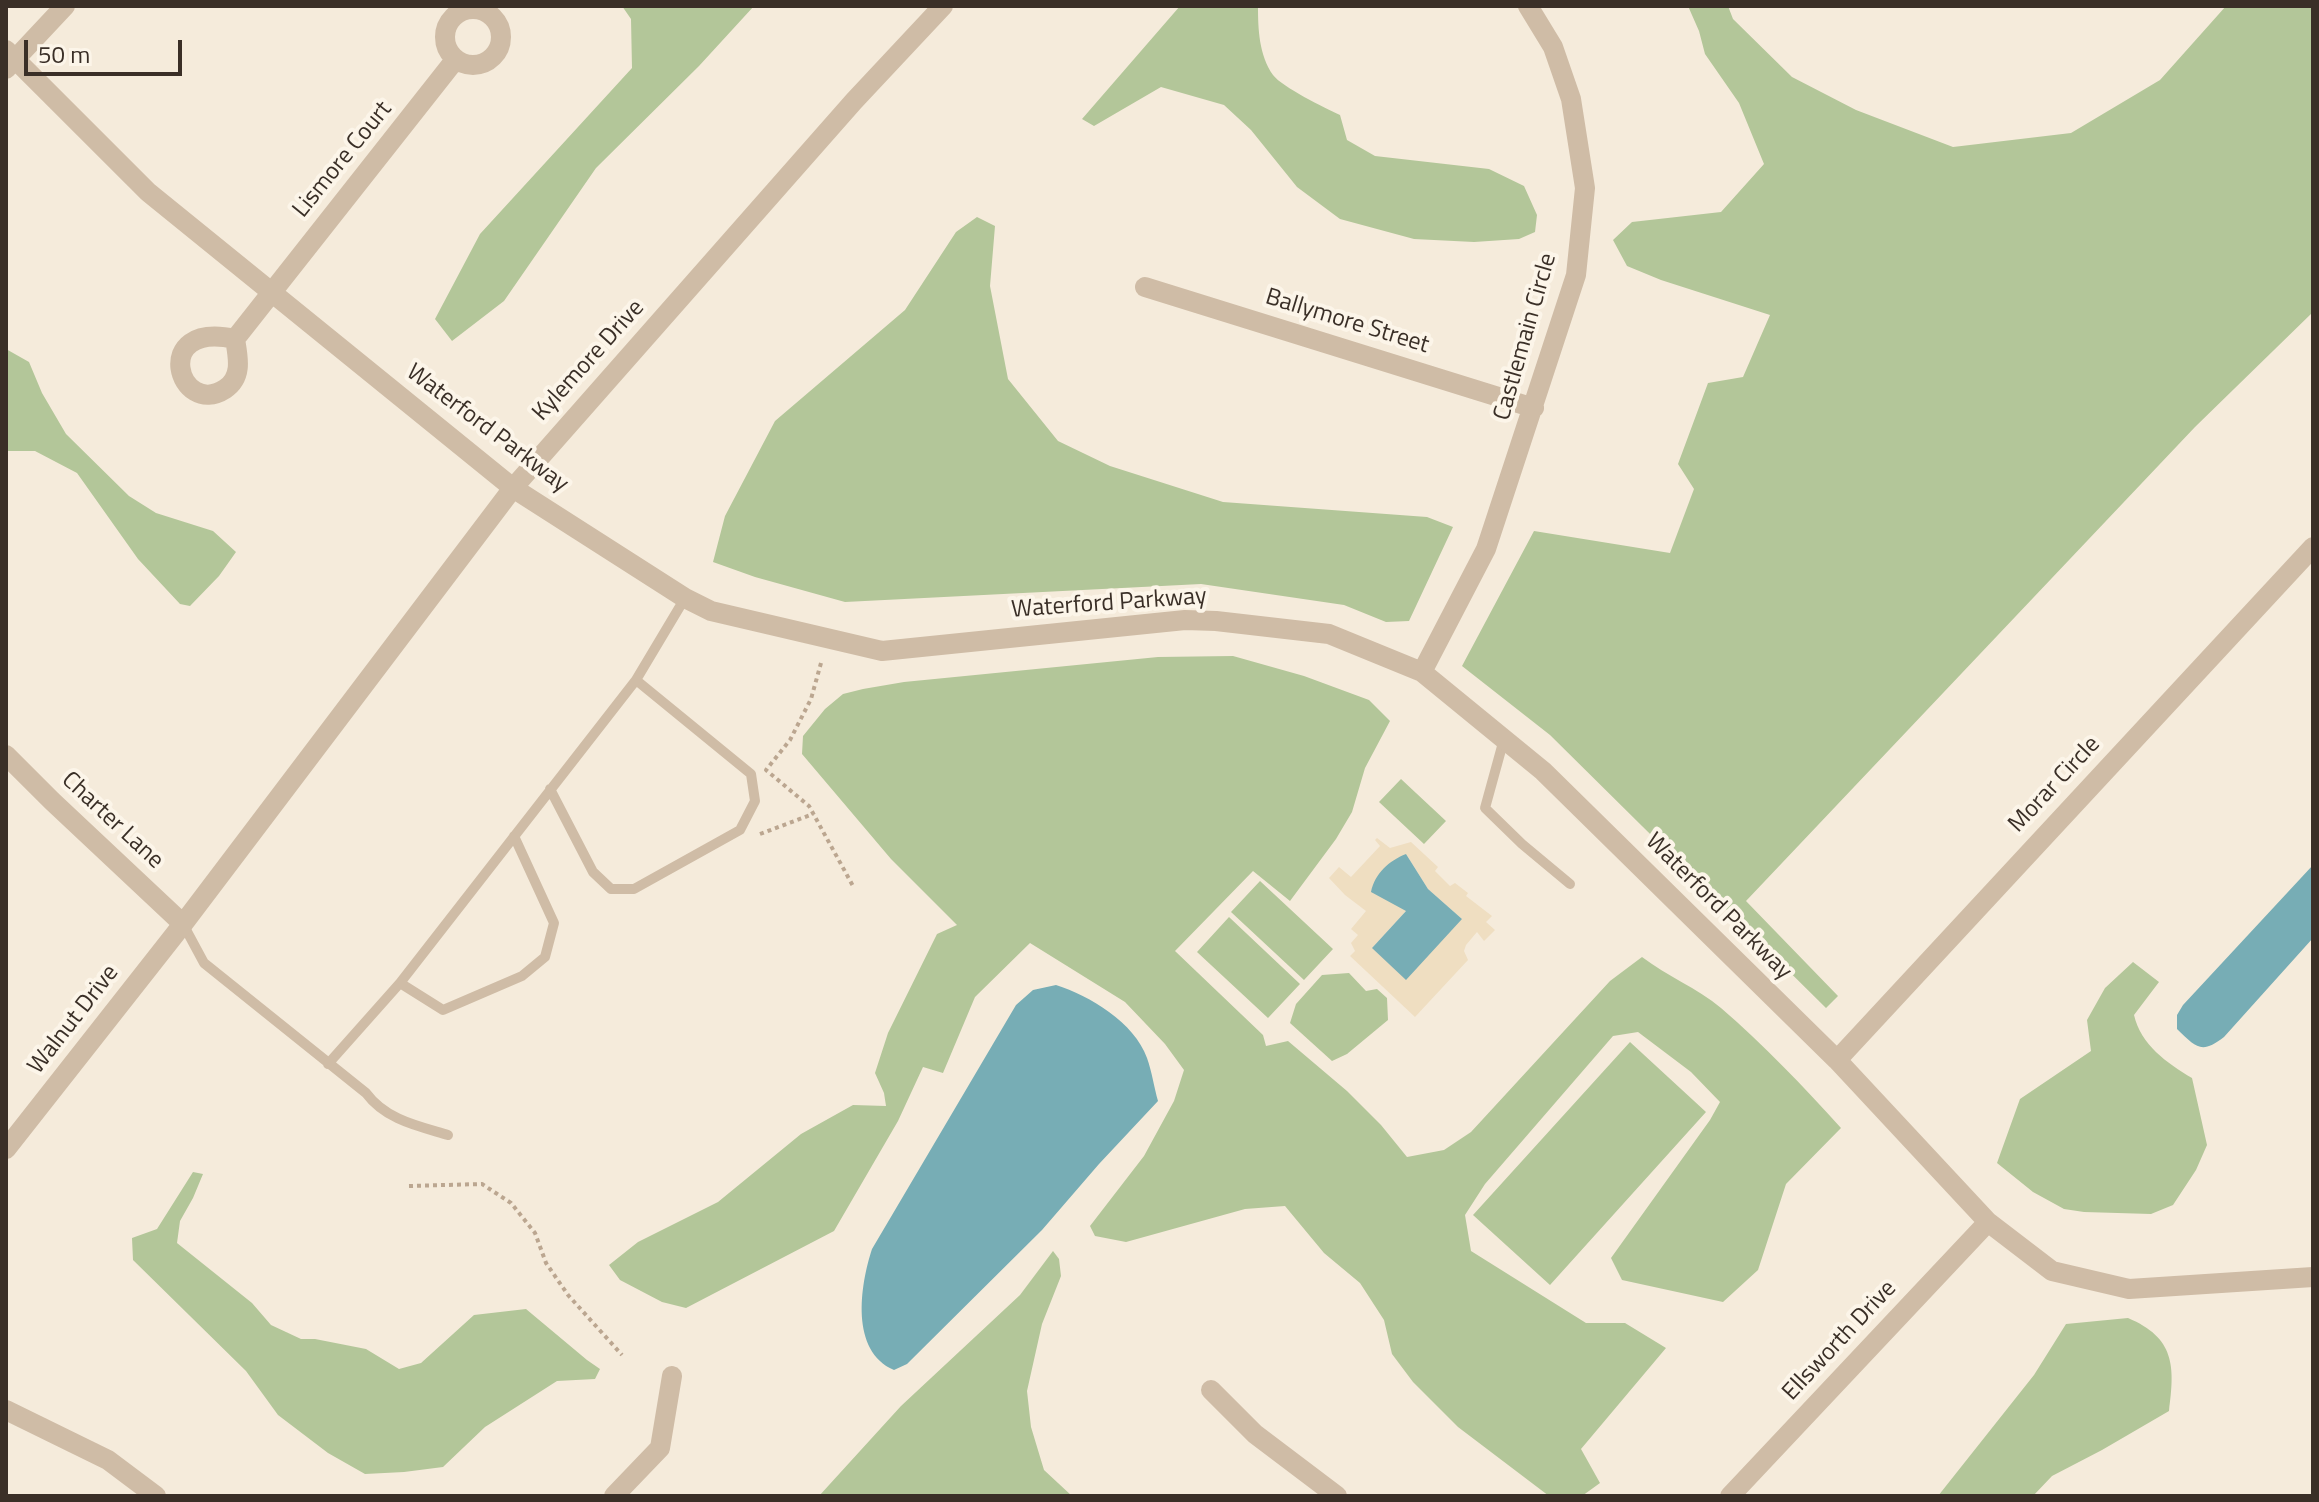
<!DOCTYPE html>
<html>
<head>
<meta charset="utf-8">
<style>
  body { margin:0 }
  #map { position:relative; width:2319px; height:1502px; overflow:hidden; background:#f5ebdb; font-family:"Titillium Web",sans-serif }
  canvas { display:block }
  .frame { position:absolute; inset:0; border:8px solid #3a2f27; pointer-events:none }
  .scale { position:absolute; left:24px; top:40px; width:158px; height:36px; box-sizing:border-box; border:4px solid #3a2f27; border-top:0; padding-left:10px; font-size:24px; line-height:28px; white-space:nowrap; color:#3a2f27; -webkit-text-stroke:6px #fcf5e9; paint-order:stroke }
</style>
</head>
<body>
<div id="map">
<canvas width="2319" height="1502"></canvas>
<div class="frame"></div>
<div class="scale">50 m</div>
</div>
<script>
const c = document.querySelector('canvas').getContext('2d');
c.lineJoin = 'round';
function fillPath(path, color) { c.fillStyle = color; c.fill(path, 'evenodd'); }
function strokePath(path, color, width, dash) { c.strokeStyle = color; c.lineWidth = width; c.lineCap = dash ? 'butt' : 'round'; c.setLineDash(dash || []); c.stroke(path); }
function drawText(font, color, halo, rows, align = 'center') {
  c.font = font + ' "Titillium Web",sans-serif'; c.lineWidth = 8; c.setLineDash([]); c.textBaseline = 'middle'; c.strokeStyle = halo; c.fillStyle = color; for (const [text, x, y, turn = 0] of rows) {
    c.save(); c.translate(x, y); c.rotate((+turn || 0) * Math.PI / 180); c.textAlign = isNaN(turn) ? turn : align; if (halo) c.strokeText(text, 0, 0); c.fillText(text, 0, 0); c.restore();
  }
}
const green = new Path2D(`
  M 622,6 L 754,6 L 699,66 L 596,168 L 504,301 L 452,341 L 435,319 L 480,234 L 632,68 L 631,19 Z
  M 1180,6 L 1258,6 C 1258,29 1259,55 1273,75 C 1282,87 1325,108 1340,115 L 1347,140 L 1375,156 L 1489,169 L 1524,186 L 1537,215 L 1535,232 L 1519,239 L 1474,242 L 1414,239 L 1340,219 L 1297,187 L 1251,130 L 1224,105 L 1161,87 L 1094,126 L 1082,119 Z
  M 1688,6 L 1728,6 L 1733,19 L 1792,77 L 1856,110 L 1953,147 L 2071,133 L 2160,80 L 2226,6 L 2313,6 L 2313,312 L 2195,427 L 1746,901 L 1838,996 L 1826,1008 L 1550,735 L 1462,666 L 1534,531 L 1670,553 L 1694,489 L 1678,464 L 1708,383 L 1743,377 L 1770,315 L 1661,280 L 1627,266 L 1613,240 L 1632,222 L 1721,212 L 1764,164 L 1739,103 L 1705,54 L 1699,31 Z
  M 977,217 L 995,226 L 990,286 L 1008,379 L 1058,441 L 1110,466 L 1223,502 L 1427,517 L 1453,527 L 1409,621 L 1386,622 L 1344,605 L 1201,584 L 845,602 L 755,577 L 713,562 L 725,516 L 775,421 L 905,310 L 956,232 Z
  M 6,349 L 29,362 L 42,393 L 66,434 L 129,496 L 156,513 L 213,531 L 236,552 L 219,576 L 190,606 L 180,604 L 138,559 L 77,473 L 35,451 L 6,451 Z
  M 1233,656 L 1304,676 L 1369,700 L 1390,721 L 1365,768 L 1352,812 L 1336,839 L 1290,901 L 1253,871 L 1175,951 L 1263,1035 L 1266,1046 L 1288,1041 L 1347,1091 L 1381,1125 L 1407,1157 L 1444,1150 L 1471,1132 L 1610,981 L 1642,957 C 1667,976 1697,988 1721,1008 C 1764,1045 1803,1086 1841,1128 L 1786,1184 L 1758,1270 L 1723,1302 L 1622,1280 L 1611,1258 L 1710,1120 L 1720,1102 L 1691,1072 L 1638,1032 L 1613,1036 L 1485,1184 L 1465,1215 L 1471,1251 L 1586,1323 L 1625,1323 L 1666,1348 L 1581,1449 L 1600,1483 L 1582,1496 L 1549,1496 L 1458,1427 L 1413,1382 L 1392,1354 L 1384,1320 L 1360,1283 L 1324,1253 L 1285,1206 L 1245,1209 L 1126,1242 L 1095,1236 L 1090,1226 L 1144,1156 L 1174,1101 L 1184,1070 L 1165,1044 L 1125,1002 L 1030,943 L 975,997 L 943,1073 L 923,1067 L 898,1121 L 834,1231 L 686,1308 L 662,1302 L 620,1280 L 609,1265 L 638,1242 L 718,1202 L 801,1134 L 853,1105 L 886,1106 L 884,1093 L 875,1073 L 888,1033 L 937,934 L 957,925 L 891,859 L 802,754 L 803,736 L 825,709 L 843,694 L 863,689 L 904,682 L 1158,657 Z
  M 1401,779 L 1446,821 L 1424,844 L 1379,802 Z
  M 1260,881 L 1333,949 L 1304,980 L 1231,912 Z
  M 1229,917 L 1300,984 L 1268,1018 L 1197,952 Z
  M 2133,962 L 2159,982 L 2134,1015 C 2141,1045 2167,1063 2192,1078 L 2207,1145 L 2196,1170 L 2173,1205 L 2151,1214 L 2084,1212 L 2064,1209 L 2033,1192 L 1997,1163 L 2020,1099 L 2091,1051 L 2087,1020 L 2105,988 Z
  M 1349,973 L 1366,991 L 1377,989 L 1387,998 L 1388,1020 L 1347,1054 L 1332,1061 L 1290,1023 L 1296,1004 L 1322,975 Z
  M 1630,1042 L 1706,1112 L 1550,1285 L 1473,1215 Z
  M 193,1172 L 203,1174 L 193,1198 L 180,1221 L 177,1243 L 252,1303 L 271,1325 L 301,1339 L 315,1339 L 366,1349 L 399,1369 L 421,1363 L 474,1315 L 526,1309 L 587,1360 L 600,1369 L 595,1379 L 557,1381 L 485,1427 L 443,1467 L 404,1472 L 365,1474 L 328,1453 L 278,1415 L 246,1371 L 133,1260 L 132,1238 L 157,1229 Z
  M 1053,1251 L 1059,1259 L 1061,1276 L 1042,1324 L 1027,1391 L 1031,1427 L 1044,1470 L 1072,1496 L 819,1496 L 901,1406 L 1020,1295 Z
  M 2128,1318 C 2175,1338 2175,1366 2169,1411 L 2102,1450 L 2052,1476 L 2033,1496 L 1938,1496 L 2034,1375 L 2066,1324 Z`);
const plaza = new Path2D(`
  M 1377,838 L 1390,848 L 1411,842 L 1438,867 L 1435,871 L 1450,886 L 1455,883 L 1468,893 L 1466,896 L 1492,916 L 1486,922 L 1495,930 L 1484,941 L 1477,932 L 1466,945 L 1464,951 L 1468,960 L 1415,1017 L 1350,956 L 1355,951 L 1351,943 L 1358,935 L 1351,929 L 1366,911 L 1345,895 L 1329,878 L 1339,867 L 1351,877 L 1380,846 L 1375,840 ZM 1406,854 L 1428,889 L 1462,919 L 1372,948 L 1406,911 Z`);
const water = new Path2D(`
  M 1406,854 L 1428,889 L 1462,919 L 1406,980 L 1372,948 L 1406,911 L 1371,892 C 1375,873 1389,861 1406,854 Z
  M 2313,865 L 2313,938 L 2224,1037 C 2201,1055 2196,1047 2177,1029 L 2177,1015 L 2183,1005 Z
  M 1056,985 C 1090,996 1134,1022 1147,1058 C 1152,1072 1154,1087 1158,1101 L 1099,1164 L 1042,1230 L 907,1364 L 894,1370 C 850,1351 860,1286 872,1249 L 1016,1005 L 1033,990 Z`);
const path = new Path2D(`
  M 821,663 L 811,699 L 790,740 L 766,770 L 809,806 L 853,886
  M 760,834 L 813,814
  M 409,1186 L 482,1184 L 511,1203 L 535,1233 L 546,1263 L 568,1295 L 622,1355`);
const lane = new Path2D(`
  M 1504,739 L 1485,808 L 1522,844 L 1570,884
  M 550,789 L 593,872 L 611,889 L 634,889 L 740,830 L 755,801 L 751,774 L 636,680
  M 183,924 L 204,963 L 366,1093 C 386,1120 418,1126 448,1135
  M 400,983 L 443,1010 L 522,976 L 545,957 L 554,923 L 514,836
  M 328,1064 L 400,983 L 636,680 L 685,598`);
const street = new Path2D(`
  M445 37a28 28 0 1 1 56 0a28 28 0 1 1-56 0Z
  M 6,50 L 148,192 L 513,488 L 685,598 L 711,611 L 882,651 L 1185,620 L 1216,621 L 1329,634 L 1422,672 L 1543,771 L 1837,1060 L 1988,1222 L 2052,1271 L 2129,1289 L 2313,1277
  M 6,69 L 65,6
  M 1145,287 L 1534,408
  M 235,339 C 149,320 179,419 225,389 C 243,377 238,357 235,339 L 455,60
  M 1422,672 L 1486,549 L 1576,275 L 1585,188 L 1571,99 L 1553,47 L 1528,6
  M 6,755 L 52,801 L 183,924
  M 1837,1060 L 2313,547
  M 6,1149 L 183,924 L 513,488 L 854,101 L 943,6
  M 1211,1390 L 1255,1434 L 1337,1496
  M 6,1410 L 108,1460 L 156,1496
  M 614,1496 L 660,1448 L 672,1376
  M 1730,1496 L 1988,1222`);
const streetNames = [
  ["Lismore Court",343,160,-51],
  ["Ballymore Street",1347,322,17],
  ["Castlemain Circle",1526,337,-74],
  ["Kylemore Drive",589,361,-48],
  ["Waterford Parkway",487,429,37],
  ["Waterford Parkway",1109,604,-4],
  ["Morar Circle",2055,785,-47],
  ["Charter Lane",112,821,43],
  ["Waterford Parkway",1718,907,45],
  ["Walnut Drive",74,1020,-52],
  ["Ellsworth Drive",1840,1341,-47]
];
fillPath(green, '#b3c699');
fillPath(plaza, '#efdec1');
fillPath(water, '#77adb5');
strokePath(path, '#bba690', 4, [4, 4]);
strokePath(lane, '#cfbca6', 10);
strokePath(street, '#cfbca6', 20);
drawText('24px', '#3a2f27', '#fcf5e9', streetNames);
</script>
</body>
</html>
